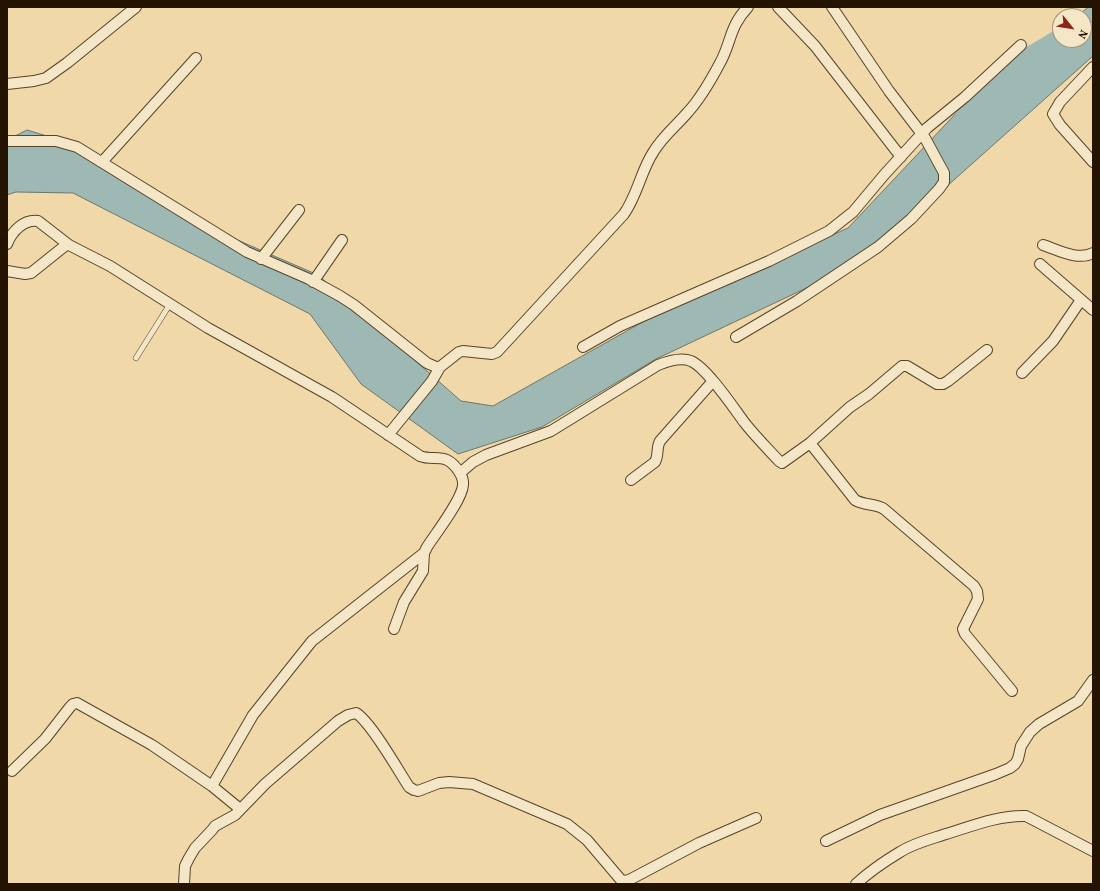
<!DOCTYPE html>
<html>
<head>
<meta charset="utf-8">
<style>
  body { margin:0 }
  #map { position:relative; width:1100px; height:891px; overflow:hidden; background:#f0d8a9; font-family:Vollkorn,serif }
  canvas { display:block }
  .frame { position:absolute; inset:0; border:8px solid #241300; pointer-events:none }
  .north { position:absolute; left:1052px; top:8px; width:40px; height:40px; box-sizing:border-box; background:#f5e6c7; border:1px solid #a19277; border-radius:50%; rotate:120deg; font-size:11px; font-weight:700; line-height:16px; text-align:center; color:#241300 }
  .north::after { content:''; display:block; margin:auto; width:14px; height:18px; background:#8f2418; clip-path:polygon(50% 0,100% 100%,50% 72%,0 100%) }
</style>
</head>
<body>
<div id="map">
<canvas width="1100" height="891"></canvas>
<div class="frame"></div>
<div class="north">N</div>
</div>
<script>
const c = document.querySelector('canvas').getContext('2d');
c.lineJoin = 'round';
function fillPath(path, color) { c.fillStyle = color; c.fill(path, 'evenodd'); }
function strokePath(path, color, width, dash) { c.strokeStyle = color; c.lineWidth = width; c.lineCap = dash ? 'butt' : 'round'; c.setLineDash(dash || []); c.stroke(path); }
const water = new Path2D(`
  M 1089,7 L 1093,7 L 1093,56 L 872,253 L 853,266 L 656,359 L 542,427 L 458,454 L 361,384 L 310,314 L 73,193 L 16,192 L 7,195 L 7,140 L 27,130 L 87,148 L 235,239 L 318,275 L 461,401 L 493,406 L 657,314 L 848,228 L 960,109 L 1060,30 L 1060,40 L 1084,40 L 1084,16 L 1077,16 Z`);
const river = new Path2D(`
  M 964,114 L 988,80 L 1060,37`);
const service = new Path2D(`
  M 136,358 L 170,304`);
const minor = new Path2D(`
  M 778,7 L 815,46 L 901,157
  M 1093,67 L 1060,102 L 1053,114 L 1060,125 L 1093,162
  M 7,84 L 34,81 L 46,78 L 67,63 L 136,7
  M 7,141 L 56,141 L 77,147 L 247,252 L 309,279 L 340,296 L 354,305 L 427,363 L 436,367 L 440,367 L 459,352 L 463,351 L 492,354 L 497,352 L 624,214 C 638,194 641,170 654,151 C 663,136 677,125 688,112 C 701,98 711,80 720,63 C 732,41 729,27 748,7
  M 102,162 L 196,58
  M 7,244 C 12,231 24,219 38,221 L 69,245
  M 1043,245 C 1058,250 1078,261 1093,253
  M 261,259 L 299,210
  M 1040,264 L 1093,310
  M 7,271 L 25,274 L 31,273 L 66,245 L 69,245 L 110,266 L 208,328 L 332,397 L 420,456 C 429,460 439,456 447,460 C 455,464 464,476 463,485 C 462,500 436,533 427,547 L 424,553 L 423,571 L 404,602 L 394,629
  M 313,282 L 342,240
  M 736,337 L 797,301 L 878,247 L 911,219 L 939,189 L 944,182 L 944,173 L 925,138 L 889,91 L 832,7
  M 583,347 L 620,326 L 769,261 L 829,231 L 853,212 L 884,175 L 927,128 L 965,97 L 1021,45
  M 1022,373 L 1053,341 L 1081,300
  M 388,435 L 432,381 L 440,367
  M 810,443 L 855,500 C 865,506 875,503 884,509 L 974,586 L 977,591 L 978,599 L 963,629 L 965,634 L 1012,691
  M 460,473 L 473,462 L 486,455 L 551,431 L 658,365 C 668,361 681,357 691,361 C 707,368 733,407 744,422 C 755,436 767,448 779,461 L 782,463 L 810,443 L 850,407 L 869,394 L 902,366 L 907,366 L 937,384 L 943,384 L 948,381 L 987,350
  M 631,480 L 655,462 C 659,455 656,448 660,441 L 713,381
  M 12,771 L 45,739 L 70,707 L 73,704 L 77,703 L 152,745 L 212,786 L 240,809
  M 212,786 L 253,715 L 312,641 L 424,553
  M 826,841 L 880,815 L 996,774 L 1010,768 L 1015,764 L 1018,759 L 1021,746 L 1030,732 L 1039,724 L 1078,701 L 1093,680
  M 184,884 L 185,866 L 189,858 L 195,848 L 212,830 L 215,826 L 235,815 L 265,784 L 338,721 L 348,715 L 356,713 C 371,722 398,770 409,787 L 414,790 L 418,791 L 439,783 L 449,782 L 473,784 L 567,824 L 587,840 L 621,880 L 626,881 L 631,879 L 699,843 L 756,818
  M 856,884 C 869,872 885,861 900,852 C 914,843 931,839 946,834 C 972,826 999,815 1026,816 L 1093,851`);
fillPath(water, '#9eb8b3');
strokePath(water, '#6d766b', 1);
strokePath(river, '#9eb8b3', 17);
strokePath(service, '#57442a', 6);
strokePath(minor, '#57442a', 12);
strokePath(service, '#f5e6c7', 5);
strokePath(minor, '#f5e6c7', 10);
</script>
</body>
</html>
